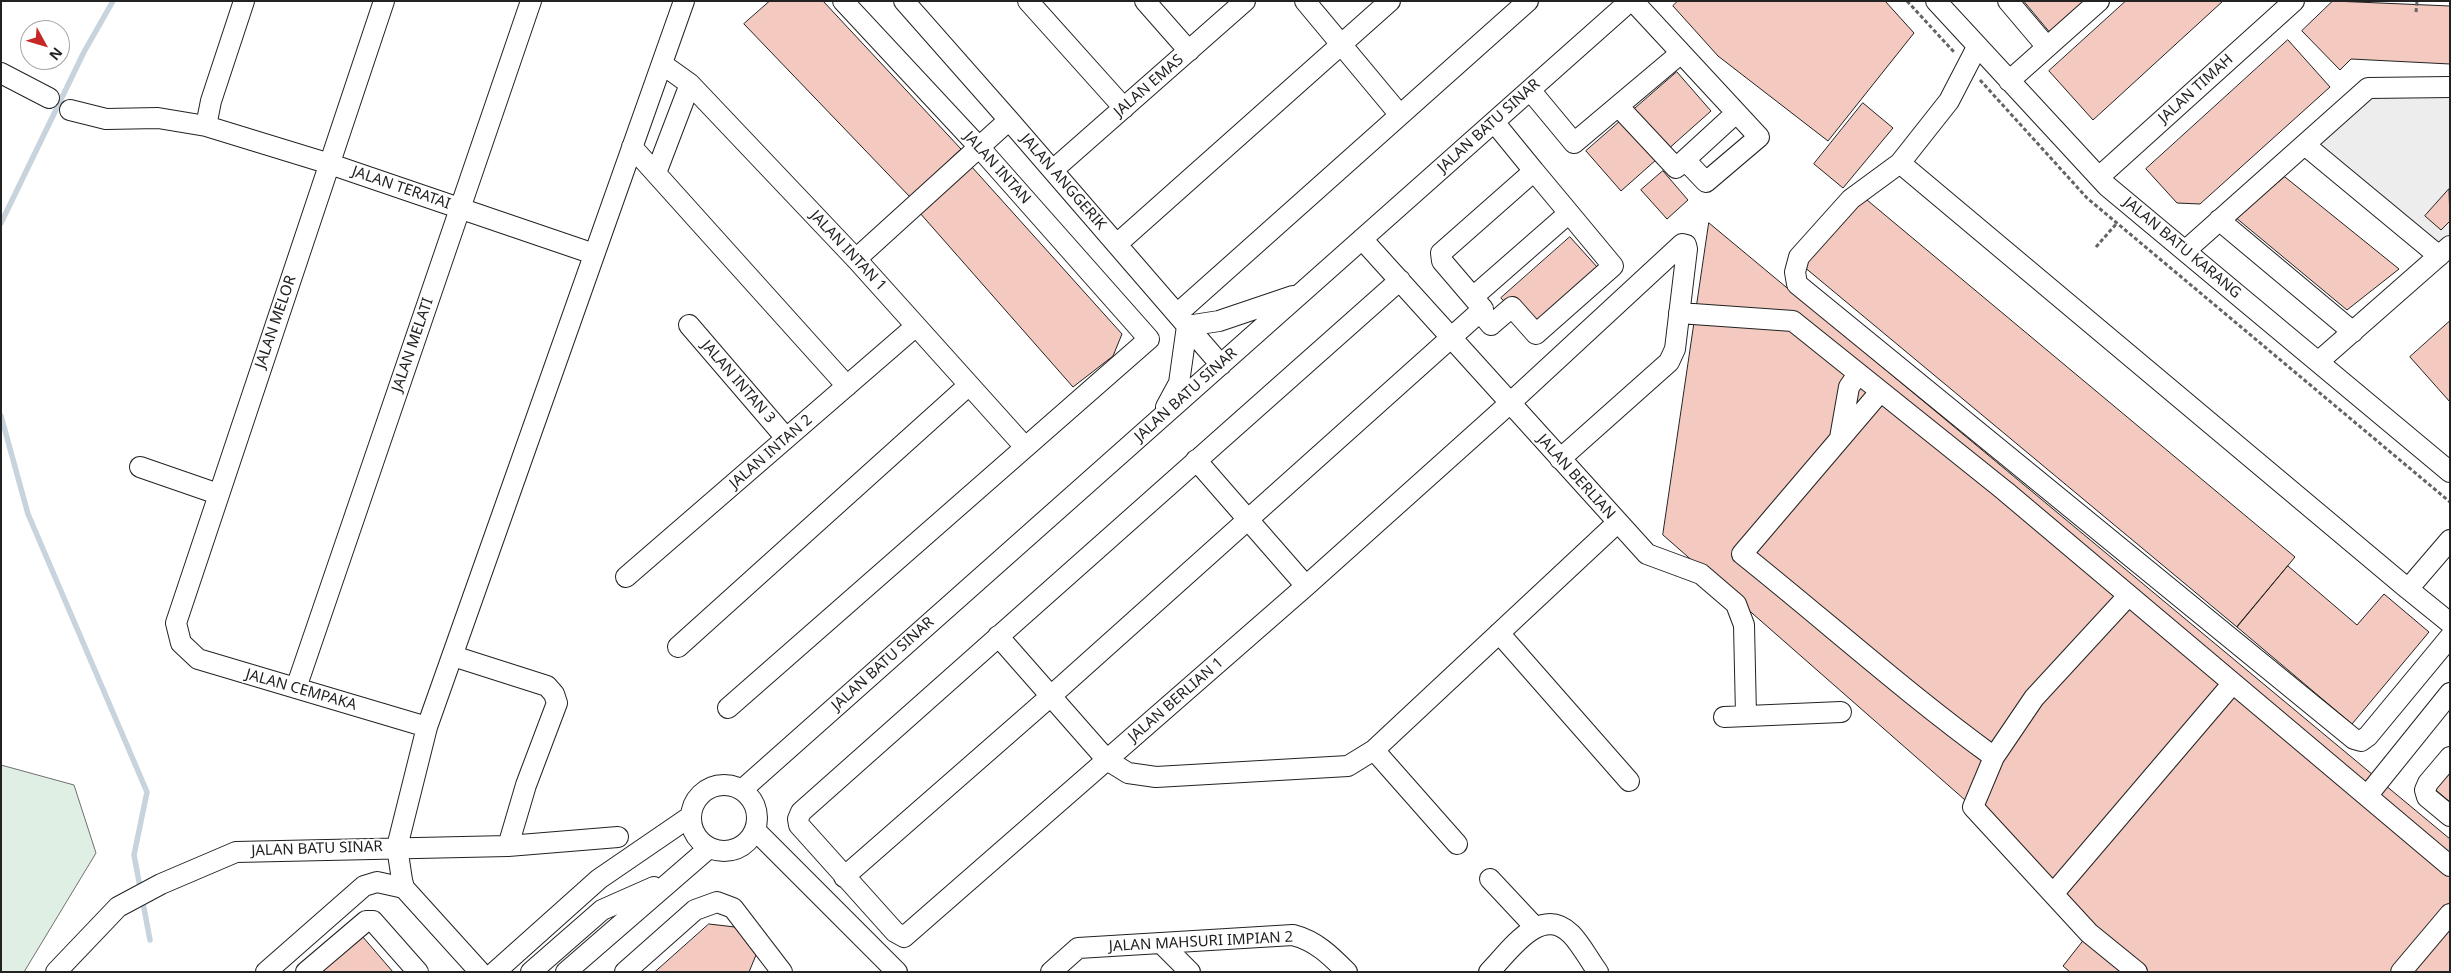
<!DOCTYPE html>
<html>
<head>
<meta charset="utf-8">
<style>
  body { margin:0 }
  #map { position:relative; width:2451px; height:973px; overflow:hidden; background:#fff; font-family:"Noto Sans",sans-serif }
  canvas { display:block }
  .frame { position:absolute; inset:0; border:2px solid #222; pointer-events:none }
  .north { position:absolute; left:20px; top:20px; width:50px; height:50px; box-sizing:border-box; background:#fff; border:1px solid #a7a7a7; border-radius:50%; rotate:129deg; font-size:14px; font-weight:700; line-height:20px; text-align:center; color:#222 }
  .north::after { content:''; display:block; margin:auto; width:18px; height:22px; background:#c62828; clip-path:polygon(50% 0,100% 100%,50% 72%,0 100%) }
</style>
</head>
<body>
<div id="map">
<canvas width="2451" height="973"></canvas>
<div class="frame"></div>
<div class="north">N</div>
</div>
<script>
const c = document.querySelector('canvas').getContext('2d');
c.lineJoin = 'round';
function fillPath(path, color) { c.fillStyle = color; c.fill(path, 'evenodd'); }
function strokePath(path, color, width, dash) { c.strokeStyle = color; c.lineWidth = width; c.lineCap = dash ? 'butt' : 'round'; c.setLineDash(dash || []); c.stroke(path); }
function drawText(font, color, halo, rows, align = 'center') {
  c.font = font + ' "Noto Sans",sans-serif'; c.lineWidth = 4; c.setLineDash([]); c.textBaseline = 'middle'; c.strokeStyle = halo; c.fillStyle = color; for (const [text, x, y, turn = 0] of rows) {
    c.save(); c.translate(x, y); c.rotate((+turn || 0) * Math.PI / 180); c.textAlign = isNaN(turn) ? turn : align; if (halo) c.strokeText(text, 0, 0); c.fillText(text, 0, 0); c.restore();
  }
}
const green = new Path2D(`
  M 1,765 L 74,785 L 96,853 L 24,972 L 1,972 Z`);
const parking = new Path2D(`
  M 2450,87 L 2450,246 L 2439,256 L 2305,145 L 2368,88 Z`);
const stream = new Path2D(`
  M 1,223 L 84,52 L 113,1
  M 1,416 L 28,514 L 147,792 L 134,855 L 150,940`);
const building = new Path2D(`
  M 770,1 L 823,1 L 961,149 L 910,197 L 744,24 Z
  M 1678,1 L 1885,1 L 1914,33 L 1828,141 L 1718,56 L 1673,6 Z
  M 2024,1 L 2085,1 L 2050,32 Z
  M 2126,1 L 2223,1 L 2093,120 L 2049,71 Z
  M 2333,1 L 2450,6 L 2450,64 L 2351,59 L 2340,70 L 2302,31 Z
  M 2288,40 L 2330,87 L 2200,204 L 2177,203 L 2146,169 Z
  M 1677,72 L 1711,111 L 1621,191 L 1586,151 Z
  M 1863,103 L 1893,128 L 1843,188 L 1814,164 Z
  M 971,166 L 1122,334 L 1113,356 L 1073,387 L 919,212 Z
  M 1663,171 L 1688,200 L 1667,219 L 1641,190 Z
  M 2285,177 L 2399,269 L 2347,310 L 2235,217 Z
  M 2449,189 L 2450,221 L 2441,230 L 2425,216 Z
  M 1861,195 L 2295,557 L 2237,627 L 1803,266 Z
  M 1709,223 L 2450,839 L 2450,972 L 2070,972 L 2063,966 L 2089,933 L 1973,807 L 1663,535 Z
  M 1570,237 L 1598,268 L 1529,330 L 1501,298 Z
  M 2450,321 L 2450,402 L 2410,357 Z
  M 2288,566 L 2357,625 L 2384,594 L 2429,632 L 2352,724 L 2237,627 Z
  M 2450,762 L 2450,802 L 2430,785 Z
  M 709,924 L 735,927 L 756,955 L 749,972 L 655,972 Z
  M 362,936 L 393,972 L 321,972 Z`);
const path = new Path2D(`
  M 1907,1 L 1954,52
  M 2416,12 L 2417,1
  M 1980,80 L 2087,198 L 2450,502
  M 2096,247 L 2117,223`);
const minor = new Path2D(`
  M 384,1 L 176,623 L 181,643 L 198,659 L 427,727
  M 904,1 L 1009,120 L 1221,365
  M 1028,1 L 1124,108
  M 1145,1 L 1189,51
  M 1305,1 L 1400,115
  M 1633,1 L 1759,137 L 1706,182 L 1685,160
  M 1936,1 L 2107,186 L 2450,472
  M 2008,1 L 2047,47
  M 1977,47 L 1949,101 L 1900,163 L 1851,199 L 1799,257 L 1795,272 L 1797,284 L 2354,739 L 2361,741 L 2368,736 L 2450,637
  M 662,64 L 690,84 L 856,259 L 1025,447
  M 1,73 L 49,98
  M 2009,81 L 2099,1
  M 1530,90 L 1574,143 L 1681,53
  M 1618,106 L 1676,168 L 1736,113
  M 70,110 L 106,119 L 158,118 L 206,126 L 330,164 L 594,254
  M 206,126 L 211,101 L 244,1
  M 2305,145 L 2439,256
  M 632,147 L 847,386
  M 1900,163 L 2408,589
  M 1053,170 L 1245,1
  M 656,173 L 690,84
  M 2099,177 L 2294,1
  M 2219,220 L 2353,332
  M 1362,239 L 1647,554 L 1701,574 L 1736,604 L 1744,625 L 1746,715
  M 1117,244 L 1390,1
  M 2185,251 L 2368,88 L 2450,87
  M 856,259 L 1009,120
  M 1400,280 L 801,812 L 798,819 L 799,825 L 895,932 L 904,937 L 1306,586 L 1509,404 L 1682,244 L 1686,245 L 1687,249 L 1675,349 L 1669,362 L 1560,459
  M 1473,297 L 1569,213 L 1534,171
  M 1480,312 L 1491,325 L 1512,307 L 1536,334 L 1613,266 L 1569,213
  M 1679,313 L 1793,321 L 2005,491 L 2450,866
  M 1177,314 L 1528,1
  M 689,325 L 786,438
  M 1187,326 L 1219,321 L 1293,296
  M 2318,362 L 2450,246
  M 1880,392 L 1742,554 C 1826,621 1907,694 1994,757 L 1973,807 L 2089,933 L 2137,972
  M 1166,407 L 1179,383 L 1187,326
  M 1840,438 L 1849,387 L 1858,374
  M 1196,460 L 1306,586
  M 140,467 L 218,494
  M 2450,540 L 2408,589 L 2450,623
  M 626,577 L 916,326
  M 1499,633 L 1629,781
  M 998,636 L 1107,760 L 1128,773 L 1156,777 L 1348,766 L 1374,750 L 1617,523
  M 678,647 L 969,385
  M 453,656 L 547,686 L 554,694 L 557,703 L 526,785 L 508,846
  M 296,688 L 531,1
  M 728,708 L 1149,339 L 979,147 L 843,1
  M 1724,717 L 1841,712
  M 1374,750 L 1457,844
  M 1994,757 L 2034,698 L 2128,596
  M 2450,757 L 2428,783 L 2425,790 L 2427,797 L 2450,816
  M691 818a33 33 0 1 1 66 0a33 33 0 1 1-66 0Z
  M 743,789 L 1630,1
  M 2367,796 L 2450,693
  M 756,831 L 897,972
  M 844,877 L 1052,695 L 1483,309 L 1442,261 L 1441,253 L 1534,171 L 1494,122
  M 1490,879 L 1534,926
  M 2053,894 L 2233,683
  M 1162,944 L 1190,972
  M 56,972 L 118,907 L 161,884 L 236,852 L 508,846 L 618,837
  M 266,972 L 364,886 L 377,882 L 404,888
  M 306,972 L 366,921 L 373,921 L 418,972
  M 480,972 L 404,888 L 402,880 L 397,847 L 427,727 L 684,1
  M 495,972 L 599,879 L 691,816
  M 531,972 L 602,910 L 654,887
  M 566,972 L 709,848
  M 625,972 L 695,910 L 717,902 L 733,908 L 782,972
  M 1051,972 L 1078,948 L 1293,935 C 1316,941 1330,955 1347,972
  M 1489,972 C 1510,951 1540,904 1571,934 C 1581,944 1589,960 1598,972
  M 2401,972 L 2450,914`);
const streetNames = [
  ["JALAN EMAS",1149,86,-41],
  ["JALAN TIMAH",2196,89,-42],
  ["JALAN BATU SINAR",1489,126,-42],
  ["JALAN INTAN",997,168,48],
  ["JALAN ANGGERIK",1063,182,49],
  ["JALAN TERATAI",401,188,19],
  ["JALAN BATU KARANG",2182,248,40],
  ["JALAN INTAN 1",848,251,47],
  ["JALAN MELOR",276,322,-71],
  ["JALAN MELATI",413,345,-71],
  ["JALAN INTAN 3",738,382,49],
  ["JALAN BATU SINAR",1186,395,-42],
  ["JALAN INTAN 2",771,452,-41],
  ["JALAN BERLIAN",1576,477,48],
  ["JALAN BATU SINAR",883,664,-42],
  ["JALAN CEMPAKA",301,690,16],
  ["JALAN BERLIAN 1",1176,700,-41],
  ["JALAN BATU SINAR",317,849,-2],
  ["JALAN MAHSURI IMPIAN 2",1201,942,-3]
];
fillPath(green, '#e0efe3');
strokePath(green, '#6f6f6f', 1);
fillPath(parking, '#ededed');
strokePath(parking, '#6f6f6f', 1);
strokePath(stream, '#c7d3dd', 5.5);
fillPath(building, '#f3c9c0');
strokePath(building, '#222', 1);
strokePath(minor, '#222', 22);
strokePath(path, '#646464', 3, [4, 2.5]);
strokePath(minor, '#fff', 20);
drawText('15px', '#222', '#fff', streetNames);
</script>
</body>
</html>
